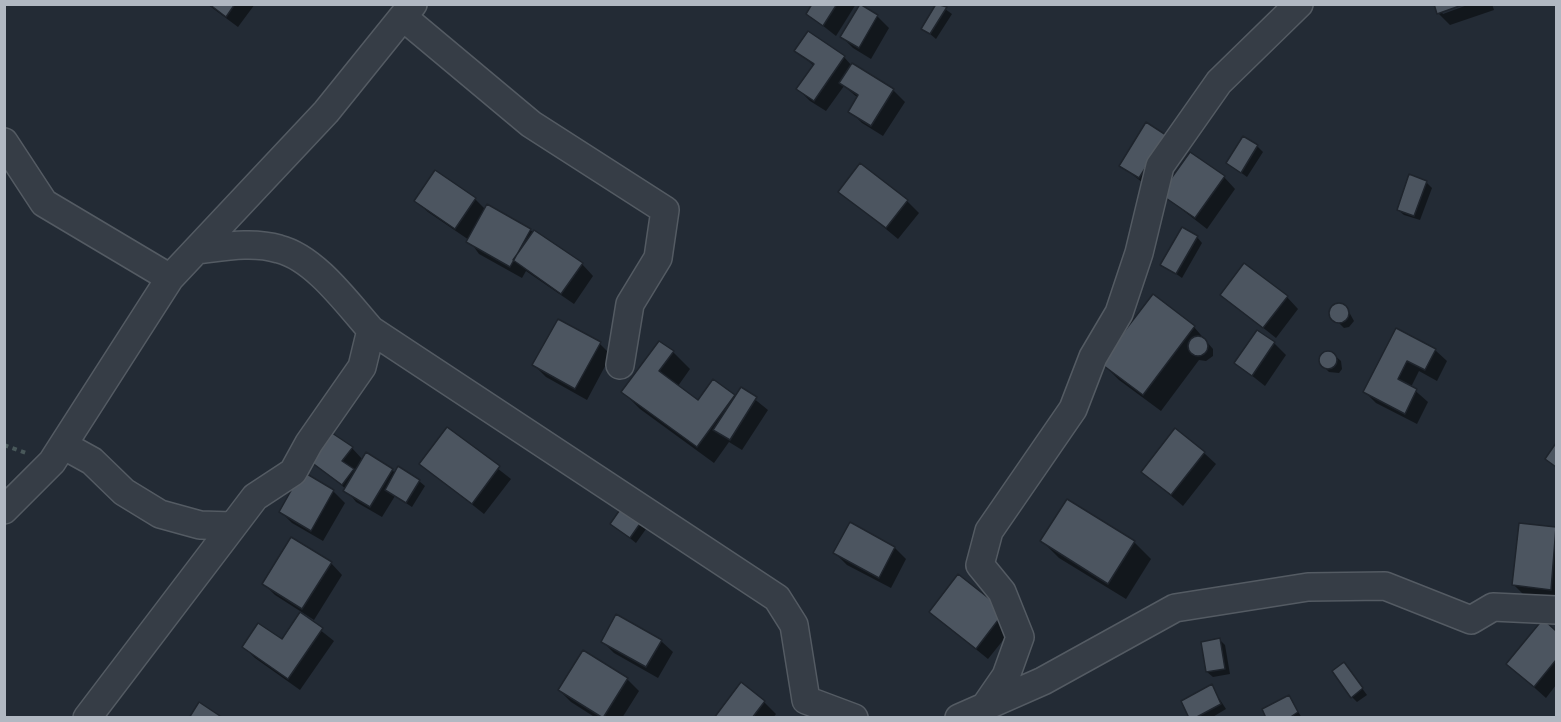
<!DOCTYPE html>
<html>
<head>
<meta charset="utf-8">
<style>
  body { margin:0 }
  #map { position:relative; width:1561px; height:722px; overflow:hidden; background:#232b35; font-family:"Asap Condensed",sans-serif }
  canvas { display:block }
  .frame { position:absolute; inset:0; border:6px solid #b1b8c2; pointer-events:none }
</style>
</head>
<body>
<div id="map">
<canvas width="1561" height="722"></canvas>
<div class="frame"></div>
</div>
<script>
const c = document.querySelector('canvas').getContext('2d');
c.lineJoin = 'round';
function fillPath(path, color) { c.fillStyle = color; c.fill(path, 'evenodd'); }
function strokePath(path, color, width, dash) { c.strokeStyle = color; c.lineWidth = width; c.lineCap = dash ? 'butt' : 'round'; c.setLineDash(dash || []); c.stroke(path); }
const shadow = new Path2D(`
  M 207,4 L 255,4 L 238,27 Z
  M 814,4 L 856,4 L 836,36 L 808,14 Z
  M 938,4 L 952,14 L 936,39 L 923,28 Z
  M 1436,4 L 1443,14 L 1470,4 L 1492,4 L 1494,10 L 1450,25 L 1439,14 Z
  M 861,6 L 877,16 L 889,28 L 871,59 L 853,48 L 842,37 Z
  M 796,50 L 844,57 L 852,66 L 893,90 L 905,102 L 883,136 L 862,123 L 850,111 L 858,98 L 844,86 L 826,111 L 810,101 L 798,89 L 814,66 Z
  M 1165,136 L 1151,189 L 1121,166 Z
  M 1257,146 L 1263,152 L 1247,177 L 1228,163 Z
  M 1224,177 L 1235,189 L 1207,229 L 1162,194 Z
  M 1426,182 L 1432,188 L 1420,220 L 1404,215 L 1398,210 Z
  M 840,191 L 907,201 L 919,213 L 898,239 Z
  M 475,199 L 486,210 L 488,206 L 530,230 L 582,264 L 593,276 L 574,304 L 526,271 L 522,278 L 479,254 L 469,240 L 428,212 L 416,201 Z
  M 1197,237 L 1202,243 L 1182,278 L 1162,264 Z
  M 1222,295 L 1287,297 L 1298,309 L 1276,338 Z
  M 1153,296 L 1194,327 L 1213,349 L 1213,356 L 1206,361 L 1199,360 L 1161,411 L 1119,380 L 1102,363 Z
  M 1335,306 L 1343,306 L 1349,312 L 1354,321 L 1349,327 L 1344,328 L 1332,316 Z
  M 1396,330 L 1435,350 L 1447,361 L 1437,381 L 1419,371 L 1411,387 L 1428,402 L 1417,424 L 1376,403 L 1365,392 Z
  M 1274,343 L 1286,355 L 1265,386 L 1236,363 Z
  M 600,344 L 611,355 L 587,400 L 546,377 L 534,365 Z
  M 673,352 L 690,369 L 678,386 L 698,402 L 734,396 L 736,398 L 742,389 L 768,410 L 742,450 L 729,442 L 714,463 L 640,409 L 623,392 Z
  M 1331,352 L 1341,361 L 1342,369 L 1339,373 L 1329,372 L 1323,366 L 1321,359 L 1323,354 Z
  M 447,429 L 511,479 L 484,514 L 421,464 Z
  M 352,448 L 363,460 L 419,481 L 425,486 L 412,507 L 395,496 L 382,517 L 356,502 L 346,489 L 313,462 Z
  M 1204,453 L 1216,464 L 1183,506 L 1143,472 Z
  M 303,474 L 333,491 L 345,503 L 323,541 L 292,523 L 281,512 Z
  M 651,522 L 636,543 L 612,524 Z
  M 1521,525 L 1556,528 L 1556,600 L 1526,597 L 1514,585 Z
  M 1042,541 L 1134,542 L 1151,559 L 1126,599 L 1059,558 Z
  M 895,548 L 906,559 L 891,588 L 847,565 L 835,553 Z
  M 331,563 L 342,575 L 314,620 L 275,595 L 264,584 Z
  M 958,576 L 1016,624 L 988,659 L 930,612 Z
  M 300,614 L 334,641 L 300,690 L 255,658 L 244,647 L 282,641 Z
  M 1543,621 L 1556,632 L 1556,685 L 1546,698 L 1508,664 Z
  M 1220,640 L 1225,645 L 1230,674 L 1213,677 L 1207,672 Z
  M 661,641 L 673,652 L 658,678 L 614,653 L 603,642 Z
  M 1344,664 L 1367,695 L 1357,702 L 1352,697 Z
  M 627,679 L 639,691 L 622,718 L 596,718 L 571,702 L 559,690 Z
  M 1211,686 L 1226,709 L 1211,718 L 1191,718 Z
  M 1289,697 L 1302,718 L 1268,718 Z
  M 764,702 L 776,714 L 773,718 L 716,718 Z`);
const building = new Path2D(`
  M 209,4 L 235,4 L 226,17 Z
  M 812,4 L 837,4 L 823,26 L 806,14 Z
  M 860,4 L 878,15 L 859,48 L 840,37 Z
  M 936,4 L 947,7 L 930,34 L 921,29 Z
  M 1434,4 L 1465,4 L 1437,14 Z
  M 808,31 L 845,56 L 814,101 L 796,89 L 814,64 L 794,51 Z
  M 852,63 L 894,89 L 871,126 L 848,112 L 858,95 L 839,83 Z
  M 1146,122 L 1166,135 L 1139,178 L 1119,166 Z
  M 1243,136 L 1258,145 L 1241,173 L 1226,163 Z
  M 1190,152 L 1225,176 L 1195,218 L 1160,194 Z
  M 860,163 L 908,200 L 886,228 L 838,192 Z
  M 435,170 L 476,198 L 455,229 L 414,201 Z
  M 1409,174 L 1427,181 L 1414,216 L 1397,210 Z
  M 487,204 L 531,229 L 510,267 L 466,242 Z
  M 1182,227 L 1198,236 L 1176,274 L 1160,265 Z
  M 534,230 L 583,263 L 561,294 L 513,260 Z
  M 1244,263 L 1288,296 L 1263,328 L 1220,295 Z
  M 1153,294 L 1195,326 L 1143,395 L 1100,363 Z
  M1329 313a10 10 0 1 1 20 0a10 10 0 1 1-20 0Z
  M 558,319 L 601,342 L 575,389 L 532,365 Z
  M 1396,328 L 1436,349 L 1425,370 L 1407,361 L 1398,379 L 1417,389 L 1405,414 L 1363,392 Z
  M 1257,330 L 1275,342 L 1252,376 L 1234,363 Z
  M1188 346a10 10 0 1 1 20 0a10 10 0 1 1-20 0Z
  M 659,341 L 674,351 L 659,371 L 698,400 L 713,379 L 735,395 L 697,447 L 621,392 Z
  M1319 360a9 9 0 1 1 18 0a9 9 0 1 1-18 0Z
  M 741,387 L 757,397 L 730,440 L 713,430 Z
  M 447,427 L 500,466 L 472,504 L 419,464 Z
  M 1175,428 L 1205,452 L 1171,495 L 1141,472 Z
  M 332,433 L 353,447 L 342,461 L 354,469 L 342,485 L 311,462 Z
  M 1556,443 L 1556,467 L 1545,459 Z
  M 366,452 L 393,469 L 370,507 L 343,491 Z
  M 398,466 L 420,480 L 406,503 L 385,490 Z
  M 302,471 L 334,490 L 311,531 L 279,512 Z
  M 1067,499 L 1135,541 L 1108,584 L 1040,541 Z
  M 626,501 L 646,515 L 630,538 L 610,524 Z
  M 850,522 L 895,547 L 879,578 L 833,553 Z
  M 1519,523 L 1556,527 L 1551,590 L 1512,585 Z
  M 291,537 L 332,562 L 302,609 L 262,584 Z
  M 958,574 L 1005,611 L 976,649 L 929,612 Z
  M 300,612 L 323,628 L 288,679 L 242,647 L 258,623 L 282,639 Z
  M 616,614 L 662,640 L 646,667 L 601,642 Z
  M 1543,619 L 1556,631 L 1556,660 L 1534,687 L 1506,664 Z
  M 1220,638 L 1225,669 L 1206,672 L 1201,642 Z
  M 583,650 L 628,678 L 603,718 L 558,690 Z
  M 1344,662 L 1363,688 L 1351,698 L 1332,671 Z
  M 741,682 L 765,701 L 752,718 L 714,718 Z
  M 1212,684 L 1221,704 L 1195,718 L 1189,718 L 1181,701 Z
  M 1289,695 L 1298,712 L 1289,718 L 1266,718 L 1262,709 Z
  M 199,702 L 223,718 L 189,718 Z`);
const path = new Path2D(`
  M 4,445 L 26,453`);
const minor = new Path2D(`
  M 403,17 L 531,124 L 665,210 L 658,258 L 630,304 L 620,365
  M 4,142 L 44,203 L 170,278
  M 371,330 L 777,598 L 794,625 L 806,700 L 854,718
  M 63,445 L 92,461 L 124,492 L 160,514 L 200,525 L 233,526 L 255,497 L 293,472 L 309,443 L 362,367 L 371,330 C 347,303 315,258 279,249 C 252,241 223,247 197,250
  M 4,510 L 52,462 L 170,278 L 326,112 L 413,4
  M 986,705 L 1006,676 L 1020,637 L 1002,592 L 980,565 L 989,531 L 1073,409 L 1093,357 L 1119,313 L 1139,253 L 1160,166 L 1219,82 L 1299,4
  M 87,718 L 233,526
  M 959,718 L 1043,681 L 1175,608 L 1308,587 L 1385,586 L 1471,620 L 1493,607 L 1556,610`);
fillPath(shadow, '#0007');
fillPath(building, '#4c5560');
strokePath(building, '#1e242c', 1.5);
strokePath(minor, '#545b63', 30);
strokePath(path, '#49585a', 4, [4.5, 4.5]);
strokePath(minor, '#363d46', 27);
</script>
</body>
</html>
